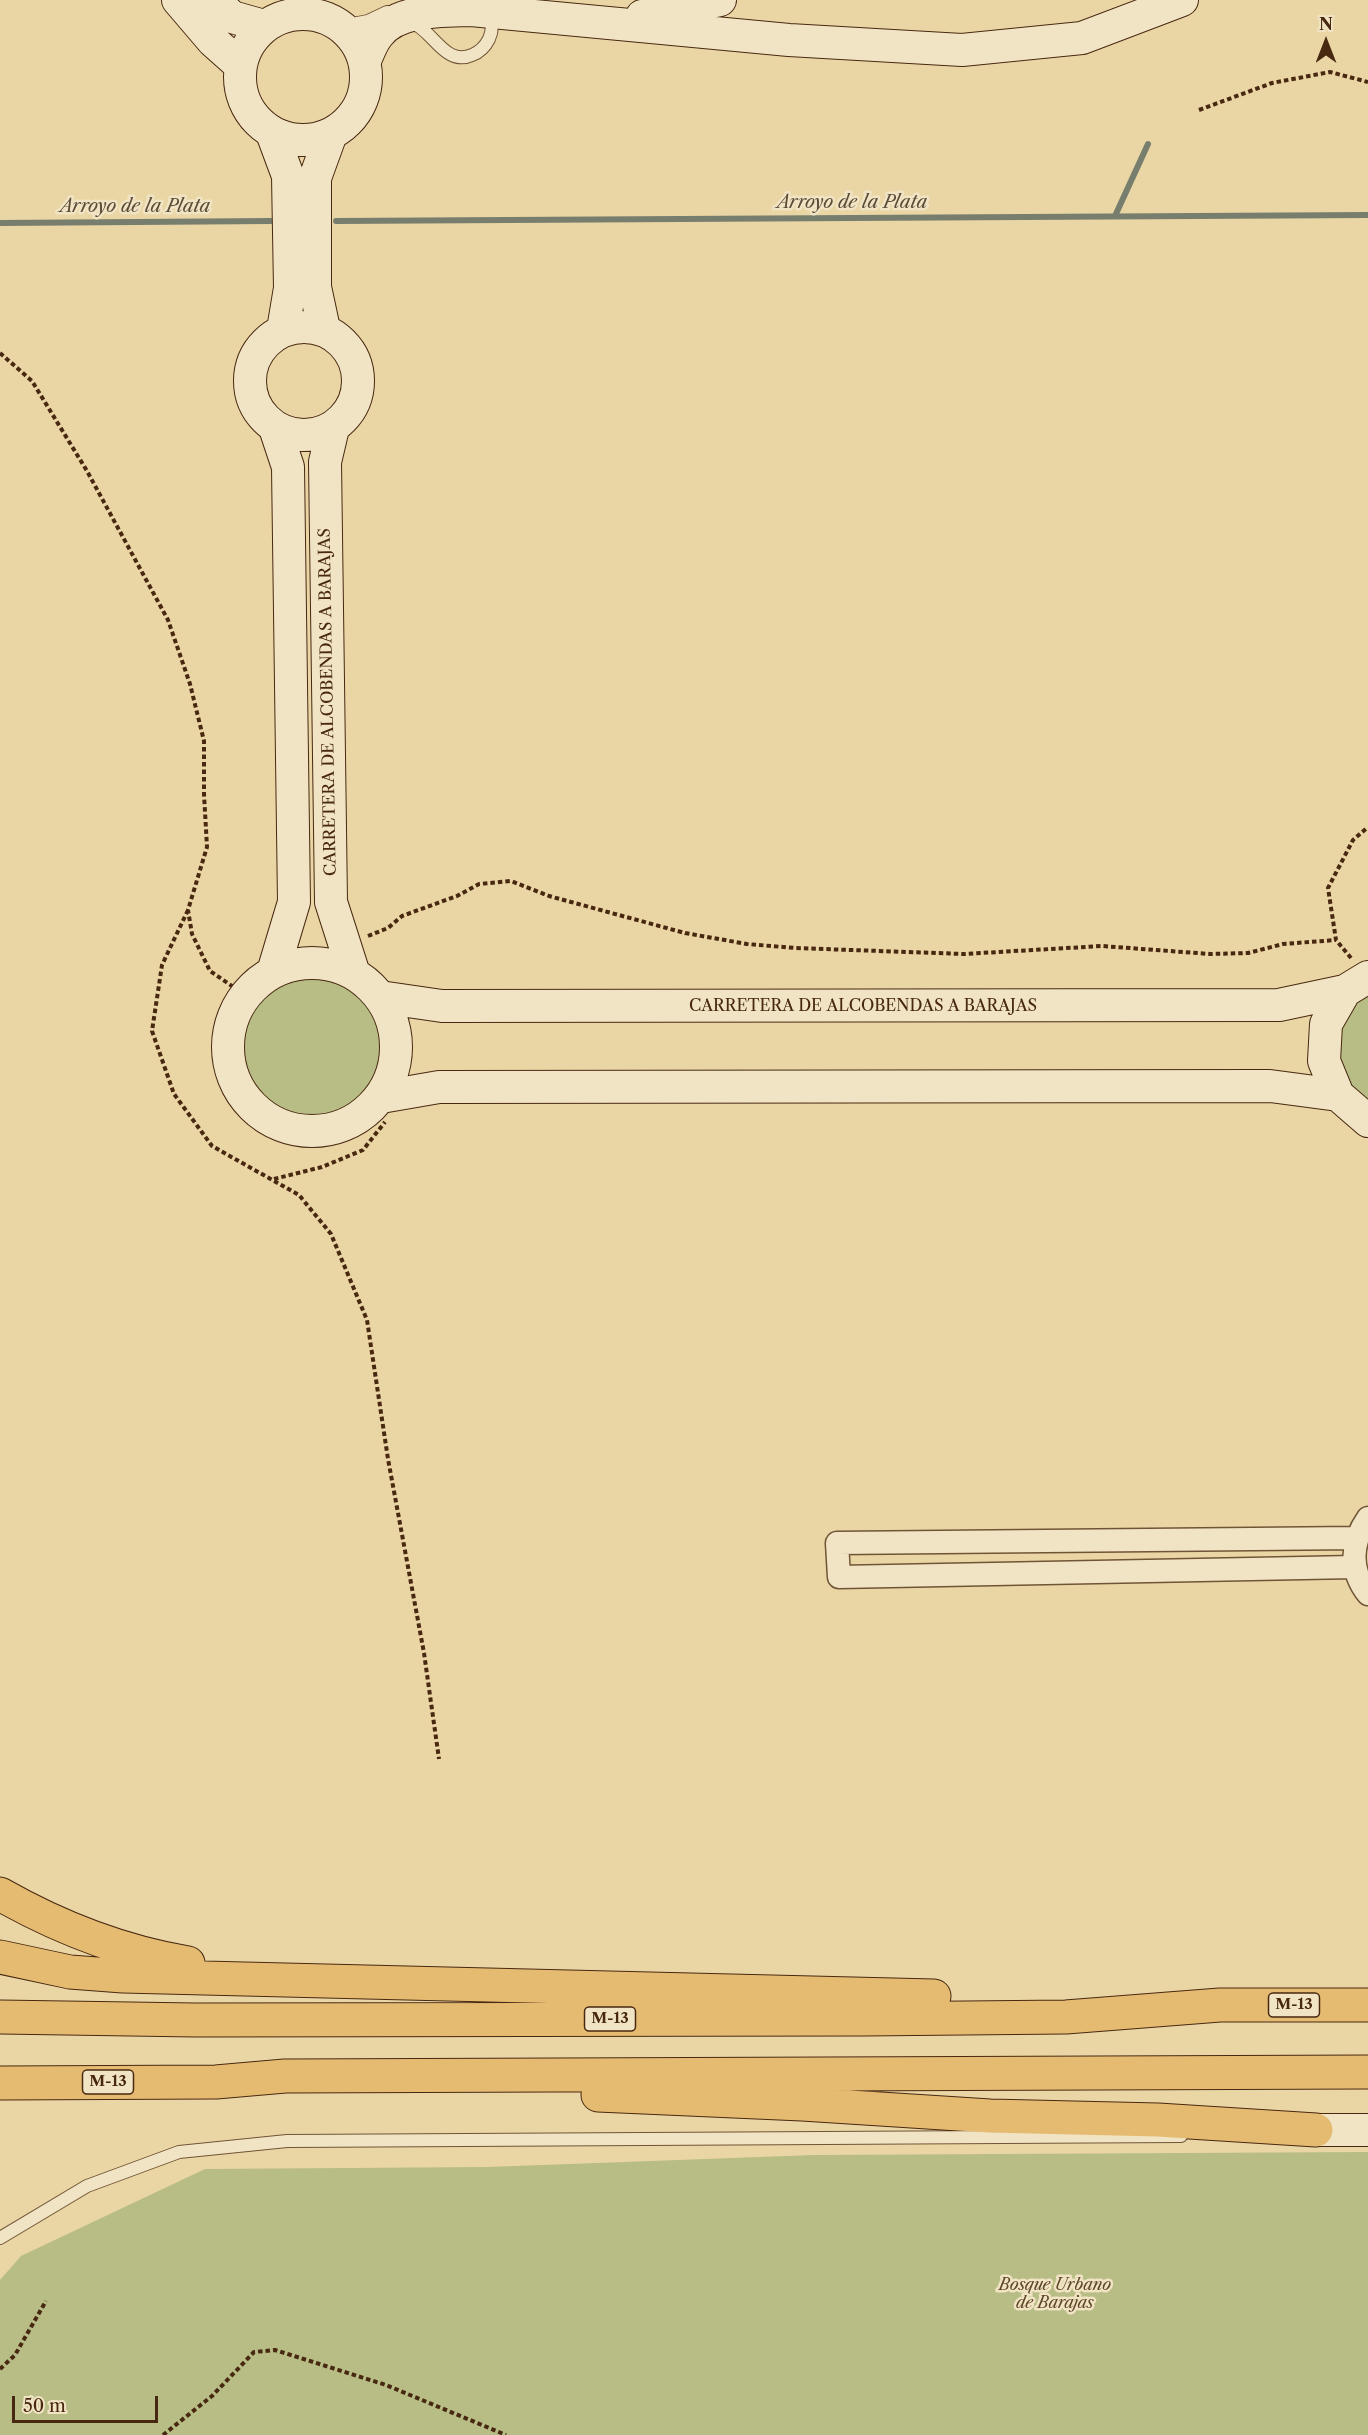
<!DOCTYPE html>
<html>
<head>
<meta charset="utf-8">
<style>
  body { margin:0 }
  #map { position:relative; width:1368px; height:2435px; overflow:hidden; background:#ead6a4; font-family:"Libre Caslon Text",serif }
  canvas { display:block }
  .north { position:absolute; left:1296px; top:12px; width:60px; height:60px; -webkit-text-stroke:4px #f1e4c4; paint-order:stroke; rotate:0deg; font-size:16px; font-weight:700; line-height:24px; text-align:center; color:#482811 }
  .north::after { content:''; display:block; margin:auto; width:21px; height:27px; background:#482811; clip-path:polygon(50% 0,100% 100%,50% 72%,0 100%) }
  .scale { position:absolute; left:12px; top:2396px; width:146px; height:27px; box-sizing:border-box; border:3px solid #482811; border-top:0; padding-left:8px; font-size:18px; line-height:21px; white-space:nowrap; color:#482811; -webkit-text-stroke:4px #f1e4c4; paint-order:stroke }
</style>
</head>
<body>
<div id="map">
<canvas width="1368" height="2435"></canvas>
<div class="north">N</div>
<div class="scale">50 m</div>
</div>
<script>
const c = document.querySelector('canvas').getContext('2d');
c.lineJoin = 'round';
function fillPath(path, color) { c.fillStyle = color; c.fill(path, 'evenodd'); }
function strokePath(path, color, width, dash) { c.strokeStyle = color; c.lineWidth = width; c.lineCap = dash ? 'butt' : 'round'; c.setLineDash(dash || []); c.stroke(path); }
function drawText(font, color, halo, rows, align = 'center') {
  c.font = font + ' "Libre Caslon Text",serif'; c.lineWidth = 5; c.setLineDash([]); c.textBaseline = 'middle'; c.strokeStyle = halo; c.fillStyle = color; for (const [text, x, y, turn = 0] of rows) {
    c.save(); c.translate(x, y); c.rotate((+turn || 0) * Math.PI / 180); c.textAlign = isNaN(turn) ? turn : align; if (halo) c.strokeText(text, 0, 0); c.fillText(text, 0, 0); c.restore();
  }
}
const green = new Path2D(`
  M242 1047a71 71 0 1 1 142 0a71 71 0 1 1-142 0Z
  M 1368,989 L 1368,1104 L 1351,1088 L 1340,1066 L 1337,1043 L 1342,1019 Z
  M 1368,2152 L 1368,2435 L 0,2435 L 0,2280 L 21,2256 L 205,2169 L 488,2167 L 814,2155 Z`);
const stream = new Path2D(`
  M 1115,216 L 1148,144
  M 336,221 L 1368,215
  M 0,223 L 271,221`);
const path = new Path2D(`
  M 1199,110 L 1272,83 L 1330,72 L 1368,82
  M 0,353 L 32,381 L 87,471 L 168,620 L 190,684 L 204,741 L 204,794 L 207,847 L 188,910 L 192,934 L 210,971 L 245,995
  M 188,910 L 162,965 L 152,1031 L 174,1094 L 212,1146 L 299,1195 L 331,1234 L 367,1320 L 388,1459 L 424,1653 L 439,1759
  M 368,936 L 388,928 L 402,916 L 457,896 L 479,884 L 511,881 L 549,896 L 685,933 L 747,944 L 795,948 L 964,954 L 1102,946 L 1210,954 L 1248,953 L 1283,944 L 1336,940
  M 1351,958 L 1336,940 L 1328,888 L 1353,840 L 1368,827
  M 274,1179 L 322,1167 L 363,1150 L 385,1122
  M 0,2369 L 15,2355 L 46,2301
  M 163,2435 L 212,2396 L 254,2352 L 275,2350 L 386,2385 L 506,2435`);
const lane = new Path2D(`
  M 411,22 C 433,30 445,67 472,55 C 480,52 485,47 489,39 C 493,30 493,22 489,13
  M 342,26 L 368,21 L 387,12
  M 0,2238 L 87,2186 L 179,2152 L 287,2141 L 1181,2136`);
const street = new Path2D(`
  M 1368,1518 C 1351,1542 1349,1570 1368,1594
  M 1354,1567 L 839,1577 L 837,1543 L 1357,1538`);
const secondary = new Path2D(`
  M 178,0 L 213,41 L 240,65
  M 214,0 L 232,17 L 264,26
  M240 77a63 63 0 1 1 126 0a63 63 0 1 1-126 0Z
  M 642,16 L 720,0
  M 365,60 C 369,52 372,42 378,35 C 397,9 442,11 471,10 L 789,40 L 962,50 L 1082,38 L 1182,0
  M 272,133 L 288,176 L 290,288 L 283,330
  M250 381a54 54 0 1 1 108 0a54 54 0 1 1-108 0Z
  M 324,329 L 315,287 L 315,178 L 331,134
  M 333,428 L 325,462 L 331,902 L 354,974
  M228 1047a84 84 0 1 1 168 0a84 84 0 1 1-168 0Z
  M 273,972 L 294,902 L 288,467 L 275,428
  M 1368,977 L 1345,991 L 1326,1024 L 1324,1061 L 1338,1095 L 1368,1121
  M 380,997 L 442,1006 L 1279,1005 L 1345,991
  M 381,1097 L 439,1087 L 1270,1086 L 1338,1095
  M 1316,2130 L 1368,2130`);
const highway = new Path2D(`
  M 0,1894 C 58,1927 123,1952 188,1963
  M 0,1957 L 70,1972 L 123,1976 L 934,1996
  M 0,2017 L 195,2020 L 864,2019 L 1066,2017 L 1220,2005 L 1368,2005
  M 0,2083 L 216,2082 L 285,2076 L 1368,2072
  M 598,2095 L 802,2104 L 990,2116 L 1158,2120 L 1316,2130`);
const shields = [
  [1294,2005,51],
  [610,2019,51],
  [108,2082,51]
];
const shieldNames = [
  ["M-13",1294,2005],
  ["M-13",610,2019],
  ["M-13",108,2082]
];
const streetNames = [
  ["CARRETERA DE ALCOBENDAS A BARAJAS",328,702,-91],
  ["CARRETERA DE ALCOBENDAS A BARAJAS",863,1006]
];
const parkNames = [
  ["Bosque Urbano",1055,2285],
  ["de Barajas",1055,2303]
];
const waterNames = [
  ["Arroyo de la Plata",852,203],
  ["Arroyo de la Plata",135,207]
];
fillPath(green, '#b7bd85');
strokePath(stream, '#787e6e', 6);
strokePath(lane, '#705436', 14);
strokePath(street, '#705436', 25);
strokePath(secondary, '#482811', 34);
strokePath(highway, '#482811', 35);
strokePath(path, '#482811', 4, [4.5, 3]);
strokePath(lane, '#f1e4c4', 12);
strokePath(street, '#f1e4c4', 22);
strokePath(secondary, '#f1e4c4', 32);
strokePath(highway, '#e5bb72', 33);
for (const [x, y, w] of shields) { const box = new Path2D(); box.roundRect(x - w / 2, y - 12, w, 24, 4.5); c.fillStyle = '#f1e4c4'; c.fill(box); strokePath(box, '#482811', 1.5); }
drawText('bold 15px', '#482811', null, shieldNames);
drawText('16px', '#482811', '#f1e4c4', streetNames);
drawText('italic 16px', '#5e4628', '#f1e4c4', parkNames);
drawText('italic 18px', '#5c4c38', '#f1e4c4', waterNames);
</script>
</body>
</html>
